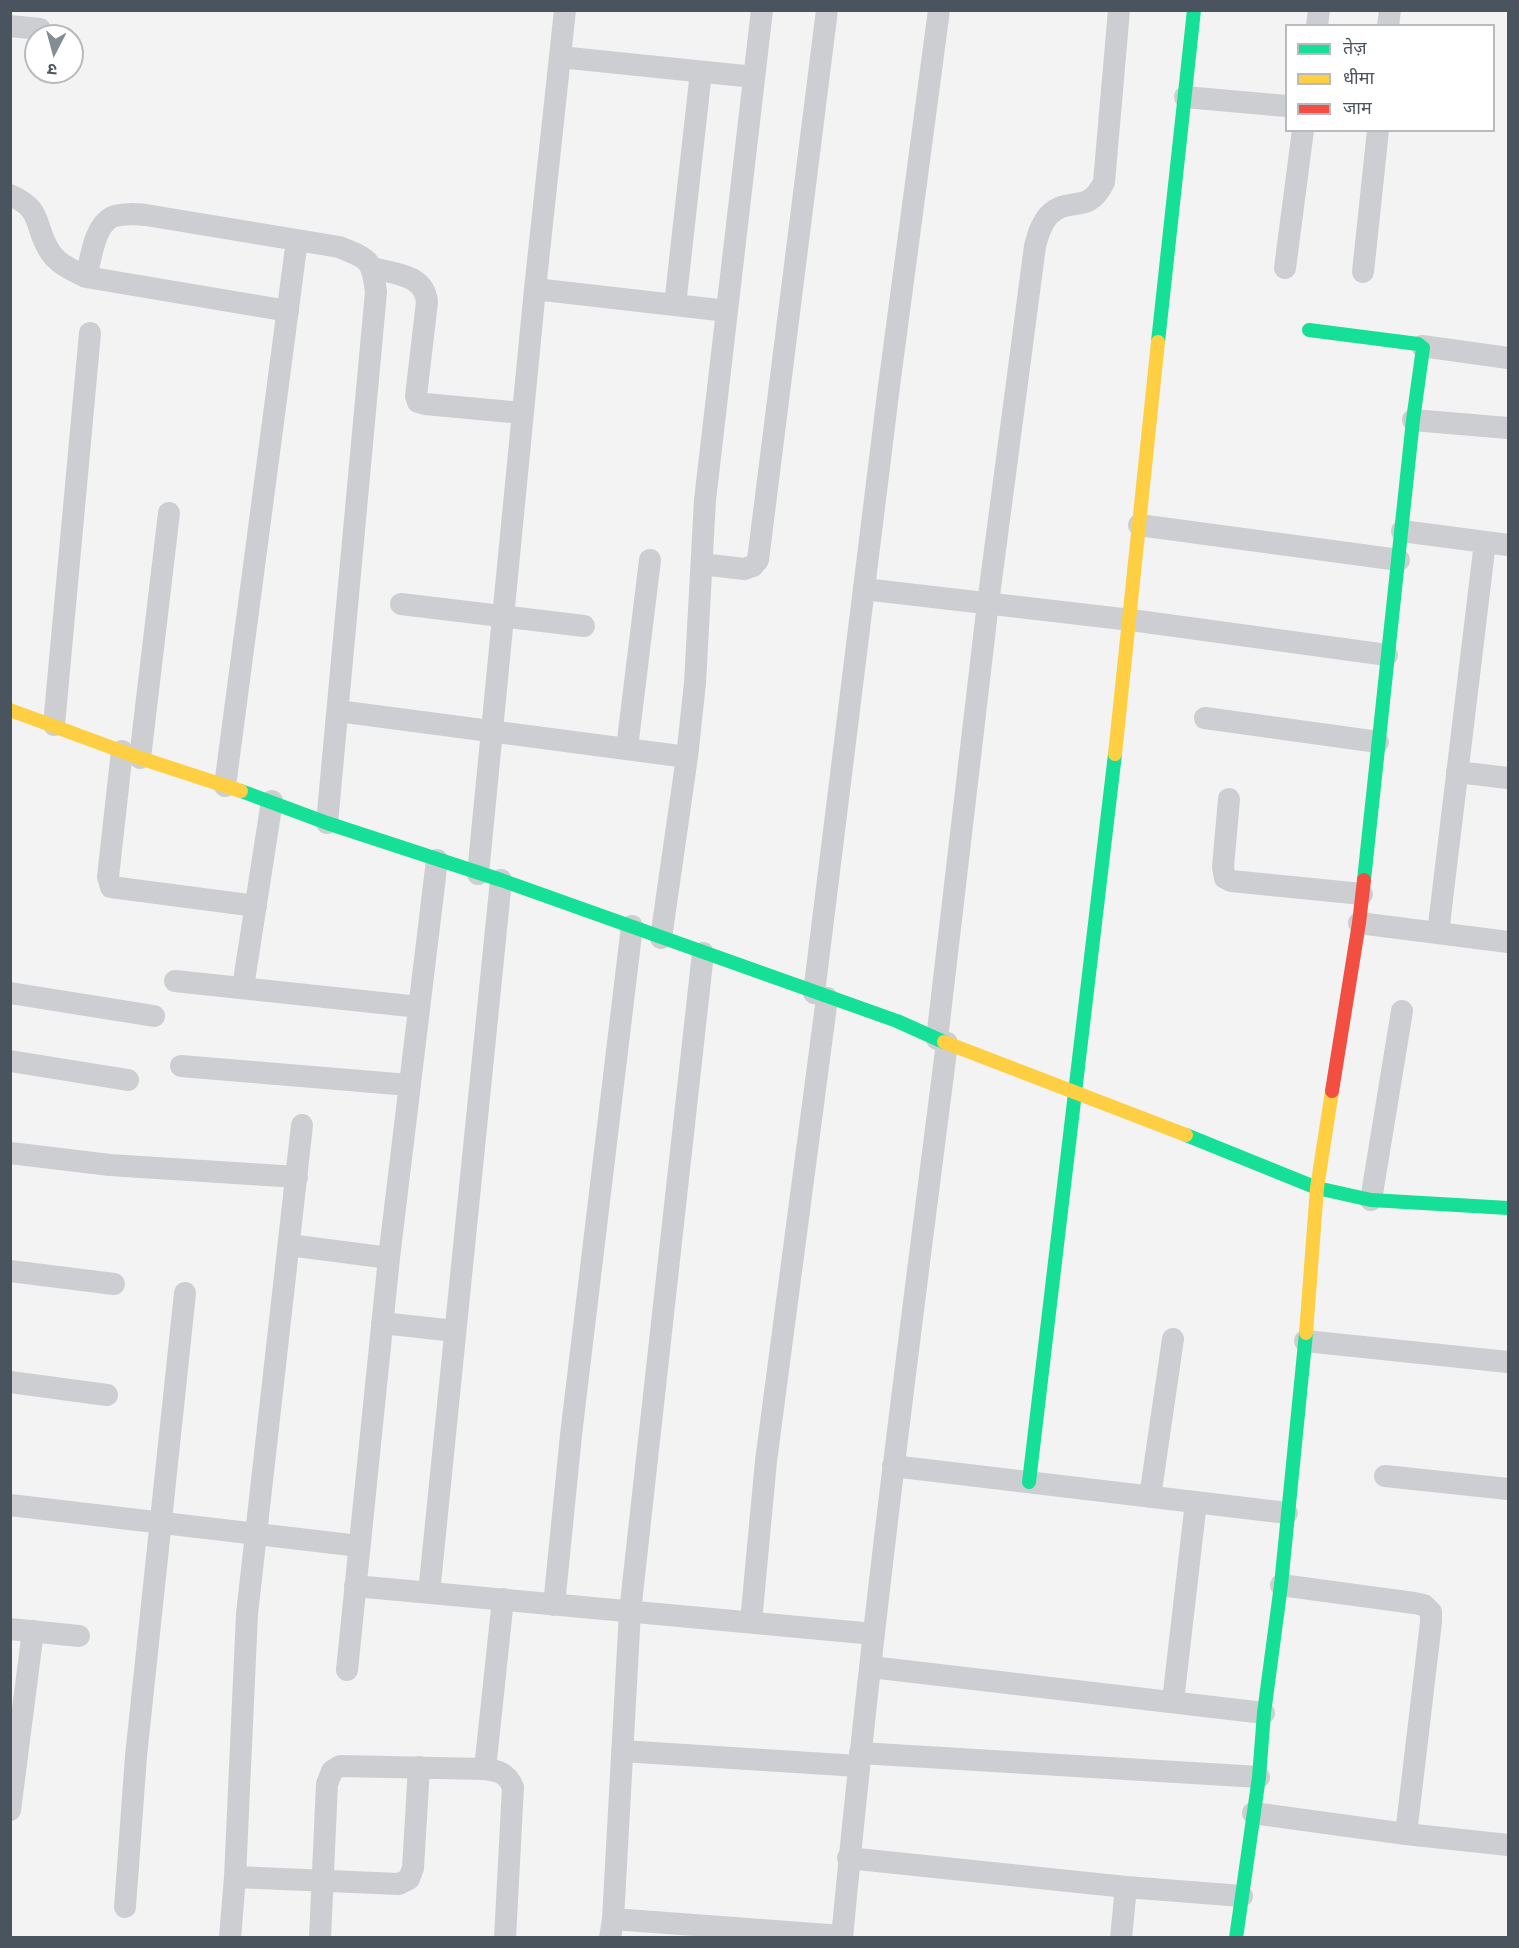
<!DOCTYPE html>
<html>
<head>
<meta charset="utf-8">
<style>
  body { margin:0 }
  #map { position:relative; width:1519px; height:1948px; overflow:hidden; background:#f3f3f3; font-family:Ubuntu,"Noto Sans Devanagari",sans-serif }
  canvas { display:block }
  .frame { position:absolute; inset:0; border:12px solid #4a545f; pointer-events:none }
  .legend { position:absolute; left:1285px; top:24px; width:210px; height:108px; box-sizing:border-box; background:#fff; border:2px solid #b7bbbf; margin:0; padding:8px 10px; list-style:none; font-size:18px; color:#4a545f }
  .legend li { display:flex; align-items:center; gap:12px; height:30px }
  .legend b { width:30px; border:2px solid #b7bbbf }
  .north { position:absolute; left:24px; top:24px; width:60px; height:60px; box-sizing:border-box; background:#fff; border:2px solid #b7bbbf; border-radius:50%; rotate:186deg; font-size:16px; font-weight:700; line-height:24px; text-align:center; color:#4a545f }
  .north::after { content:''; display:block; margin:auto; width:21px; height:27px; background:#858c93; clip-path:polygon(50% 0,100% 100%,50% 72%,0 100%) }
</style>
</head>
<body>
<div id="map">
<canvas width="1519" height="1948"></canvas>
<div class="frame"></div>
<ul class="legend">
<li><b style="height:8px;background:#16e098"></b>तेज़</li>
<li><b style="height:8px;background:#ffcf43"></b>धीमा</li>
<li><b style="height:8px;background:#f24e42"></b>जाम</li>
</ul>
<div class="north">उ</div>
</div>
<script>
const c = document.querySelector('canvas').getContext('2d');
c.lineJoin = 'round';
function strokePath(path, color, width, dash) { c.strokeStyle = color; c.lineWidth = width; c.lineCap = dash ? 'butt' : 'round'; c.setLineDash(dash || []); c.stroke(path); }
const street = new Path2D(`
  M 10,26 L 40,29
  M 1317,26 L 1319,10
  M 1388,26 L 1390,10
  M 560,57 L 754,77
  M 1185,97 L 1286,106
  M 10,195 C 44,210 33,224 49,250 C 57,264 72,270 86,277 L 288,311
  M 373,268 C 395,274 424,274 427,302 L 416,396 L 418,402 L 425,404 L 522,413
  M 1285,268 L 1303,130
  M 1363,272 L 1378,130
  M 86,277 C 91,259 94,226 112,217 C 123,213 135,214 146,215 L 339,247 C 369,259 372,259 376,292 L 327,823
  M 535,289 L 727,311
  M 675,305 L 701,72
  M 1422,346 L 1508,358
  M 1413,420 L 1508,428
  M 1139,525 L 1399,560
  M 1402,531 L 1508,545
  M 702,564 L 744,569 L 753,566 L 758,560 L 827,10
  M 864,589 L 1131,620 L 1387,655
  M 401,604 L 584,626
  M 338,711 L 687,757
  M 1205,718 L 1378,742
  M 54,725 L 90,333
  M 627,748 L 650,560
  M 122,751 L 108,877 L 111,887 L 256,906
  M 140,758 L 169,513
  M 1457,772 L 1508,778
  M 225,786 L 297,240
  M 1229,799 L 1223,867 L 1225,878 L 1231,881 L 1362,894
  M 478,874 L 535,289 L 565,10
  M 1359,923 L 1508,942
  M 1438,933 L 1485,542
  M 661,938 L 687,757 L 695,683 L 705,500 L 762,10
  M 175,981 L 419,1007
  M 243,987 L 272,801
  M 10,993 L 154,1016
  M 814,993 L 889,386 L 939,10
  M 937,1039 L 988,603 L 1035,246 C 1038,235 1041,224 1049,215 C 1069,195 1088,216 1104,182 L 1119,10
  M 10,1061 L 128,1080
  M 181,1066 L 409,1085
  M 10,1153 L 110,1165 L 297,1177
  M 1371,1200 L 1402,1011
  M 289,1245 L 389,1258
  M 10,1271 L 114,1284
  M 382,1323 L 455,1331
  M 1305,1341 L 1508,1362
  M 10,1382 L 107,1395
  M 893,1466 L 1287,1513
  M 1385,1476 L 1508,1489
  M 1150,1497 L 1173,1339
  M 10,1505 L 359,1546
  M 1281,1585 L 1414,1603 L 1424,1605 L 1431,1612 L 1431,1622 L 1406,1834
  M 355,1586 L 874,1634
  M 429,1593 L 501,880
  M 503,1599 L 485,1769 C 499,1771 507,1773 513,1787 L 505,1938
  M 554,1605 L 571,1435 L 632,926
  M 751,1622 L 766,1461 L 827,998
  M 10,1629 L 79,1636
  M 871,1667 L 1264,1713
  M 347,1670 L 389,1258 L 437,860
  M 1173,1701 L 1196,1502
  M 622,1751 L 858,1766
  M 860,1753 L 1259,1777
  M 10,1810 L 33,1631
  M 1253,1813 L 1406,1834 L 1508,1845
  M 848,1858 L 1126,1887 L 1242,1896
  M 235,1877 L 399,1884 L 409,1879 L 413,1868 L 419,1767
  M 125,1907 L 136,1756 L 185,1293
  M 613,1919 L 842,1936
  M 230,1938 L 235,1877 L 247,1614 L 302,1125
  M 320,1938 L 327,1784 L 332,1771 L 340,1766 L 485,1769
  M 610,1938 L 613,1919 L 630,1612 L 703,953
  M 842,1938 C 870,1639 909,1341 947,1043
  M 1121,1938 L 1126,1887`);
const fast = new Path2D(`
  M 1309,330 L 1418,344 L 1423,348 L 1413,420 L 1364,880
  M 1158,342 L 1194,10
  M 241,791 L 327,823 L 501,880 L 897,1021 L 944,1042
  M 1186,1135 L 1317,1188 L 1371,1200 L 1508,1208
  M 1029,1482 L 1115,754
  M 1236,1938 L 1259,1777 L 1264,1713 L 1281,1585 L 1306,1333`);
const slow = new Path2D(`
  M 10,710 L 140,758 L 241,791
  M 1115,754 L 1158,342
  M 944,1042 L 1186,1135
  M 1306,1333 L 1317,1188 L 1332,1091`);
const jam = new Path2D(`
  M 1332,1091 L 1359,923 L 1364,880`);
strokePath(street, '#ccced1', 22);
strokePath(fast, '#16e098', 14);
strokePath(slow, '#ffcf43', 14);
strokePath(jam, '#f24e42', 14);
</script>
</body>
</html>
